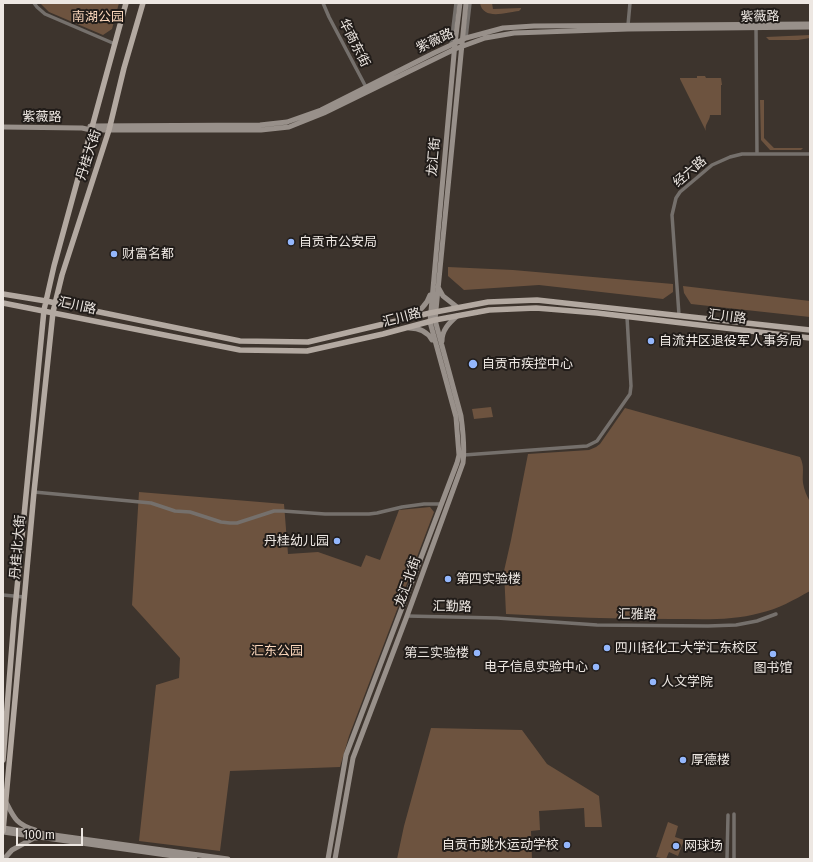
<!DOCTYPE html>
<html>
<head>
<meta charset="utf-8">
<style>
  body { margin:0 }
  #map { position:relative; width:813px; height:862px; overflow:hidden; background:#3d342d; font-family:"Fira Sans",sans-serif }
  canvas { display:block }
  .frame { position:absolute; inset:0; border:4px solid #ede7e2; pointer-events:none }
  .scale { position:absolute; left:16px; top:828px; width:67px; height:18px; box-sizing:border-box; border:2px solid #ede7e2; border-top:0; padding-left:5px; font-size:12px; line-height:14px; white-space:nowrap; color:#ede7e2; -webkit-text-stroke:3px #211c19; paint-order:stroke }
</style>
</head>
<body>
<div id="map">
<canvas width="813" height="862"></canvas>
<div class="frame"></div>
<div class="scale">100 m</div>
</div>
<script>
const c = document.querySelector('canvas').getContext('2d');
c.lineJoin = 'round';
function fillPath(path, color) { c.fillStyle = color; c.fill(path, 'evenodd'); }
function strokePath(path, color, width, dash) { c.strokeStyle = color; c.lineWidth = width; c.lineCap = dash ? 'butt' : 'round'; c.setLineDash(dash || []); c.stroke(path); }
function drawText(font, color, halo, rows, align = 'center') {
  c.font = font + ' "Fira Sans","Noto Sans SC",sans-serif'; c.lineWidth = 4; c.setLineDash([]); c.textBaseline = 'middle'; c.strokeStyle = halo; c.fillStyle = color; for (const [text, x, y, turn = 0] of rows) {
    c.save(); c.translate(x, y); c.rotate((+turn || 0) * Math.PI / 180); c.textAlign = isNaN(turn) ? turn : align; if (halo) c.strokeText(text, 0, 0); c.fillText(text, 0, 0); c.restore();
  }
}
const green = new Path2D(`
  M 40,3 L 119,3 L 112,29 L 103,35 L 49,12 Z
  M 480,3 L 492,3 L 493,9 L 521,8 L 521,9 L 519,11 C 507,12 483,21 480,3 Z
  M 810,35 L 810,38 L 798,40 L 769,40 L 766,37 Z
  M 697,76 L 705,76 L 706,78 L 721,78 L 722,85 L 721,85 L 721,115 L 710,115 C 710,121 704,124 706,131 L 680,79 L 680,78 L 697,78 Z
  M 760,100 L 764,100 L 764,138 L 774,148 L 803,148 L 801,150 L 770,150 L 761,140 Z
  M 448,267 L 513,270 L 673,284 L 673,292 L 663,299 L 539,285 L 464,290 L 448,276 Z
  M 683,286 L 810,301 L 810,317 L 691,304 L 684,293 Z
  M 491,407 L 493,417 L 474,419 L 472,409 Z
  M 625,408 L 800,457 C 805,467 802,473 803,483 C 804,490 807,496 810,502 L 810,591 C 794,600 778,609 760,613 C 732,621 702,619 673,619 C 617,619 562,617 506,614 L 504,571 L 511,540 L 528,454 L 589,450 L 596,447 L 600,444 Z
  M 139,492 L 284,504 L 288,554 L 318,552 L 361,567 L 366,555 L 380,560 L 399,510 L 430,507 L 434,512 L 349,736 L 340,767 L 230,771 L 220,851 L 139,841 L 156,685 L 179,678 L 180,658 L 132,605 Z
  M 431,728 L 522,730 L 547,764 L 599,796 L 602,827 L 585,827 L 584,808 L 539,811 L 540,830 L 531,831 L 532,859 L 397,859 L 404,826 Z
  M 668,822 L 678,826 L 675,837 L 684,840 L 678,856 L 669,852 L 666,859 L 656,857 Z`);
const street = new Path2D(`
  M 34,3 L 37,7 L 45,14 L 115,44
  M 323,3 L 329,17 L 367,89
  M 628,25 L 630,3
  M 756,27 L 757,154
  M 466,38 L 470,3
  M 451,44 L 456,3
  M 679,315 L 672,215 L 676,198 L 680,192 L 712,165 L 730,157 L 742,154 L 810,154
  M 464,455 L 587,446 L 597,441 L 630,394 L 631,386 L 627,317
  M 34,492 L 151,503 L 175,511 L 190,512 L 221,522 L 230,523 L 237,523 L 274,511 L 283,511 L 325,514 L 369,514 L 377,513 L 402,507 L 424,504 L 441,504
  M 3,595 L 24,597
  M 407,616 L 497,618 L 597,625 L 708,626 L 736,625 L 757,621 L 776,614
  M 727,859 L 728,815
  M 734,859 L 734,814`);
const secondary = new Path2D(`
  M 90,126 L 260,125 L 287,122 L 321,110 L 434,53 L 466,38 L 503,28 L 534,26 L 810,24
  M 3,127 L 82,128 L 91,130 L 261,130 L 289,127 L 324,113 L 455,49 L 485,38 L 514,33 L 628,29 L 810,27
  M 438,287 L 443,296 L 457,307
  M 411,317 C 419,311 427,305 430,295
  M 409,328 C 418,328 427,331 432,340
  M 442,341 C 442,330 449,323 457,316
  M 6,802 C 14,818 16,824 35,830
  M 3,828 L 228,859
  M 3,832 L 195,859
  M 4,859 L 12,850 L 34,838 L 37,838
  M 328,859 L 346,755 L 457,463 L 459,455 L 456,417 L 430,322 L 455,43 L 460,3
  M 335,859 L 353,758 L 407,616 L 463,463 C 465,447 463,431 461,416 L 435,320 L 466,3`);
const primary = new Path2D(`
  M 3,294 L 46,301 L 240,341 L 308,342 L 430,313 L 488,302 L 537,300 L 810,330
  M 3,303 L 240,350 L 307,351 L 383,334 L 435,320 L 489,310 L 536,308 L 597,313 L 810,338
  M 3,760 L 14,619 L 44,310 L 54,266 L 126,3
  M 3,831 L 34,492 L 53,312 L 62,275 L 109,130 L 124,68 L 143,3`);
const markers = [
  [291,242,4,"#94b7fd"],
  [114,254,4,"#94b7fd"],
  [651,341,4,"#94b7fd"],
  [473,364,5,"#94b7fd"],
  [337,541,4,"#94b7fd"],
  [448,579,4,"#94b7fd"],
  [607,648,4,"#94b7fd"],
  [477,653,4,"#94b7fd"],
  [773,654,4,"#94b7fd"],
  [596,667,4,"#94b7fd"],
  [653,682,4,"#94b7fd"],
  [683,760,4,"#94b7fd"],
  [567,845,4,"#94b7fd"],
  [676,846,4,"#94b7fd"]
];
const parkNames = [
  ["南湖公园",98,17],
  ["汇东公园",277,651]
];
const streetNames = [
  ["紫薇路",760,17,-1],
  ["紫薇路",435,41,-25],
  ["华商东街",354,43,63],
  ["紫薇路",42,117],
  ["丹桂大街",89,155,-72],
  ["龙汇街",434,157,-85],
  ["经六路",690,172,-41],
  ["汇川路",77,306,12],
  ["汇川路",727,317,7],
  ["汇川路",402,318,-15],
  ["丹桂北大街",18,547,-85],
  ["龙汇北街",408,582,-70],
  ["汇勤路",452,607,1],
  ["汇雅路",637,615,1]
];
const poiNames = [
  ["自贡市公安局",299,242],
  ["财富名都",122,254],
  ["自流井区退役军人事务局",659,341],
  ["自贡市疾控中心",482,364],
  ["丹桂幼儿园",329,541,"right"],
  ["第四实验楼",456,579],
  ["四川轻化工大学汇东校区",615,648],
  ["第三实验楼",469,653,"right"],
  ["电子信息实验中心",588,667,"right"],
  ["图书馆",773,668,"center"],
  ["人文学院",661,682],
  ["厚德楼",691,760],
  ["自贡市跳水运动学校",559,845,"right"],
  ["网球场",684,846]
];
fillPath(green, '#6d533f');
strokePath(street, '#75706c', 3.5);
strokePath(secondary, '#98908a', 5);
strokePath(primary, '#b3a9a1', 5.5);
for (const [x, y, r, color] of markers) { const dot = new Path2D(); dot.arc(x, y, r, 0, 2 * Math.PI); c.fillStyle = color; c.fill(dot); strokePath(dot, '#211c19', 1.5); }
drawText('13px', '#fad6bb', '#211c19', parkNames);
drawText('13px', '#ede7e2', '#211c19', streetNames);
drawText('13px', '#ede7e2', '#211c19', poiNames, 'left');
</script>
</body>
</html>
